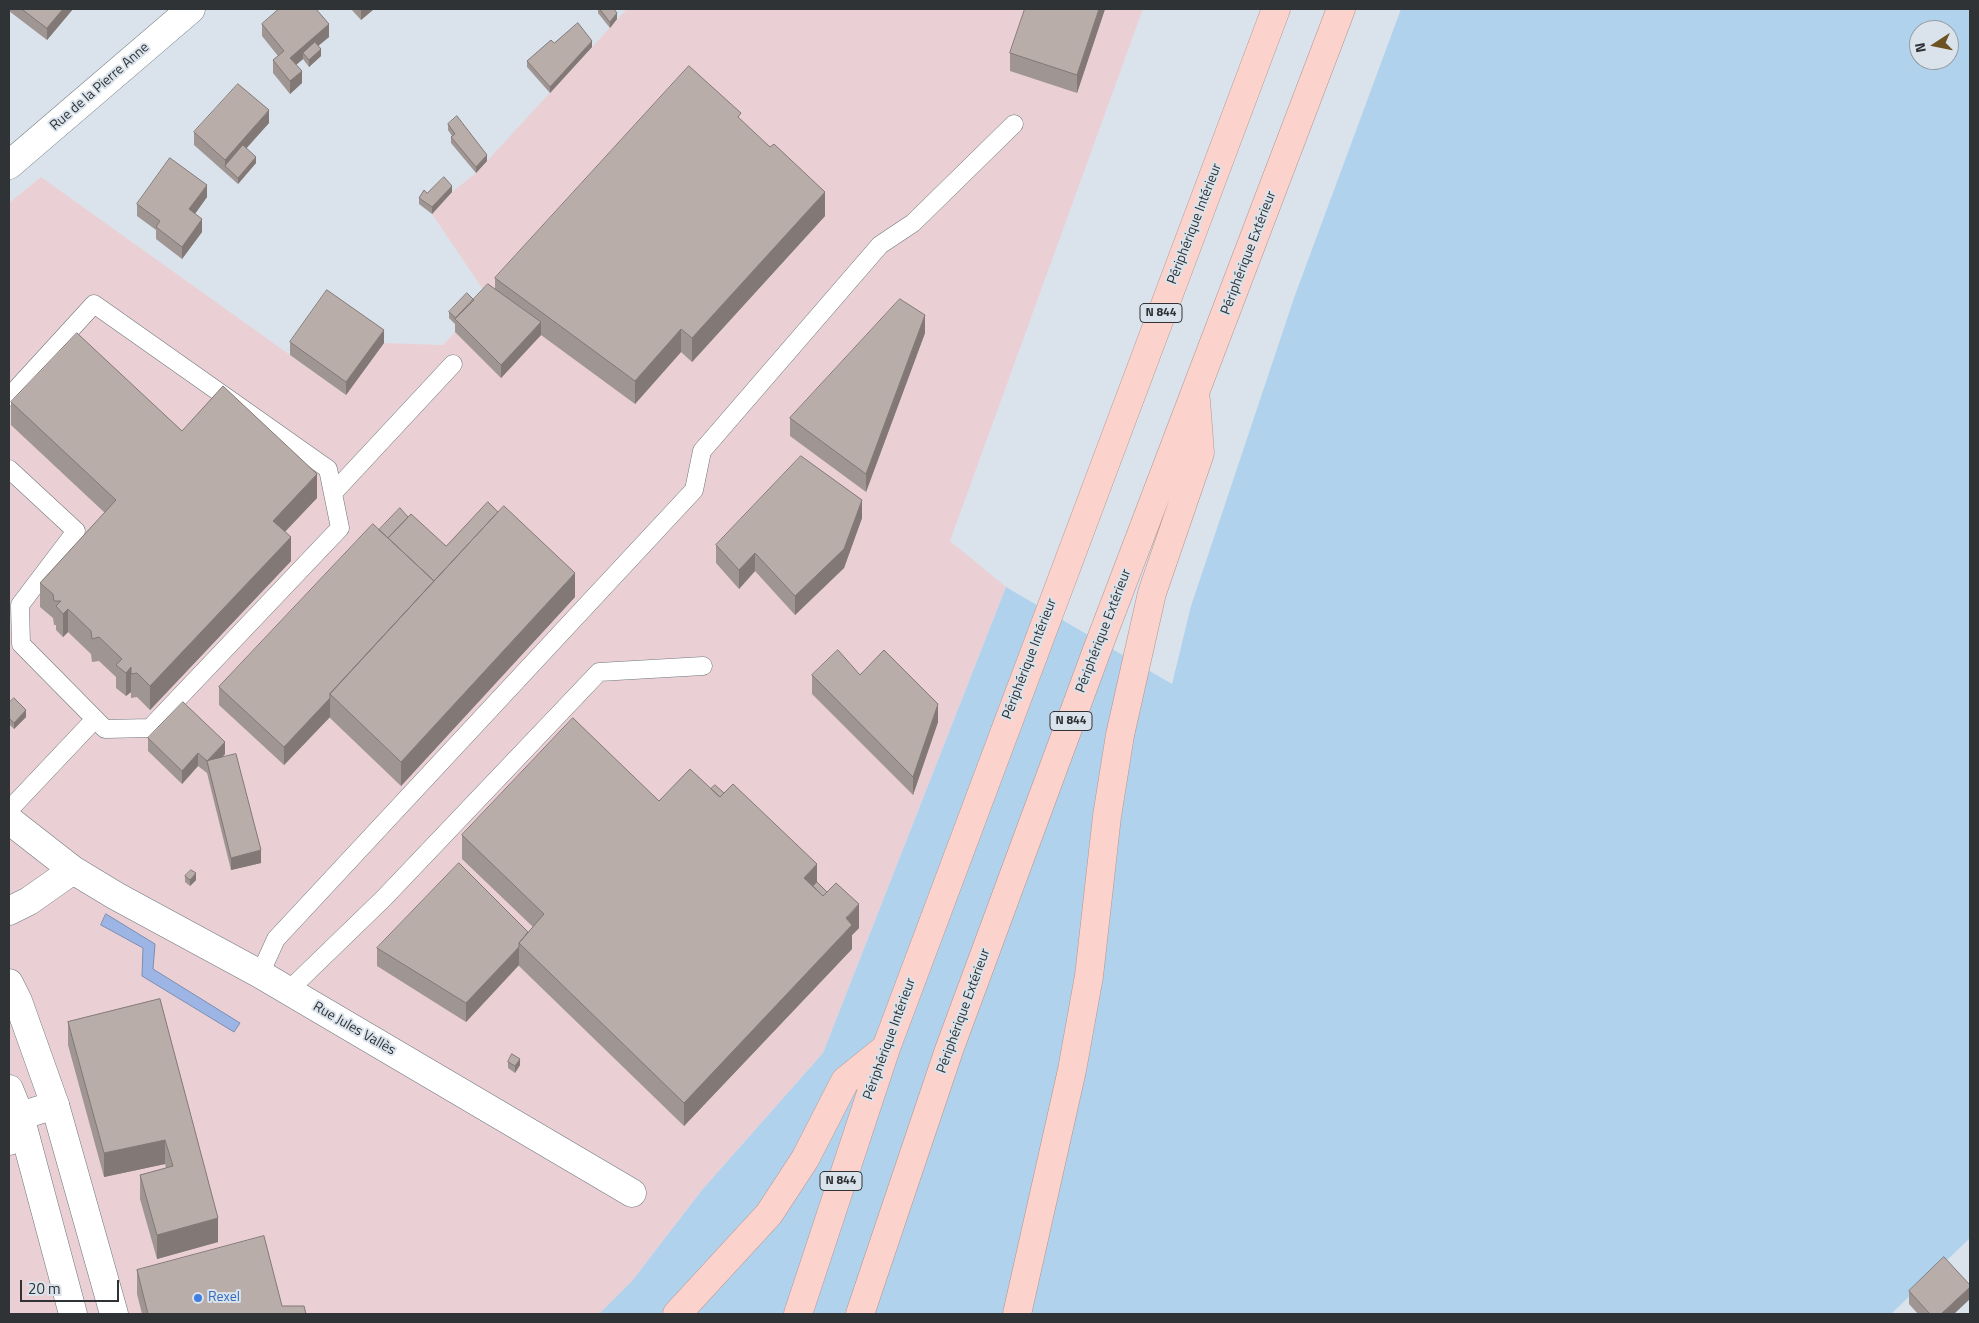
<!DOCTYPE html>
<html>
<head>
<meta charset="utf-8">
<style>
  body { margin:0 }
  #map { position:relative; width:1979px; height:1323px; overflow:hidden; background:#dae3eb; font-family:"Titillium Web",sans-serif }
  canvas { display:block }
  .frame { position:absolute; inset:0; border:10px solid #2f3336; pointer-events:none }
  .north { position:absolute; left:1909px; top:20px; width:50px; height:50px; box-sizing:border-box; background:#dae3eb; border:1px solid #969da3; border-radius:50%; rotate:259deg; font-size:14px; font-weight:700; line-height:20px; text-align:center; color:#2f3336 }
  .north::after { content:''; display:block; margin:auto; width:18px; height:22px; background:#6d5224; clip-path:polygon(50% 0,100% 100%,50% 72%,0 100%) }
  .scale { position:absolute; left:20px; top:1280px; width:99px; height:22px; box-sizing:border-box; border:2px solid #2f3336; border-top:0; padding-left:6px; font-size:15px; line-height:18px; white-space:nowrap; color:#2f3336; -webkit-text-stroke:4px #dae3eb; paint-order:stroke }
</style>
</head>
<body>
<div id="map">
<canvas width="1979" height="1323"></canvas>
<div class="frame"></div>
<div class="north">N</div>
<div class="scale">20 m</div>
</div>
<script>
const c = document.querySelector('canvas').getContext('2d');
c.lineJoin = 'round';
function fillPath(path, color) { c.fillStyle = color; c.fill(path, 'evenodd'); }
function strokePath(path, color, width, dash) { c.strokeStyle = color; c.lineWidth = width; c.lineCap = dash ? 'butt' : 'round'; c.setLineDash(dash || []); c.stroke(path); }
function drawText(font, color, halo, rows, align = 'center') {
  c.font = font + ' "Titillium Web",sans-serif'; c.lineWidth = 4; c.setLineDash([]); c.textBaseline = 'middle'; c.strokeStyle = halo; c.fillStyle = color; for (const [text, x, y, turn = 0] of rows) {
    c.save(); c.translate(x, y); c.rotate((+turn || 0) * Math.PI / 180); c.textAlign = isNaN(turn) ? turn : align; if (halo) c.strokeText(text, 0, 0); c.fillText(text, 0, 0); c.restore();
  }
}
const industrial = new Path2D(`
  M 627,9 L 1143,9 L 950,541 L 1006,587 L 823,1053 L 702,1190 L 632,1281 L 599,1314 L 9,1314 L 9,203 L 41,177 L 346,395 L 384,343 L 443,345 L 488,297 L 432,214 L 452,192 L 476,173 Z`);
const green = new Path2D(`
  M 1401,9 L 1970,9 L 1970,1238 L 1891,1314 L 599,1314 L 632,1281 L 702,1190 L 823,1053 L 1006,587 L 1172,684 L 1191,606 L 1294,298 ZM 1919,30 L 1949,30 L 1949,60 L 1919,60 Z`);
const water = new Path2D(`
  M 106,914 L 155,944 L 153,969 L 240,1023 L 234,1032 L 142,976 L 143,948 L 101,925 Z`);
const service = new Path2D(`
  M 9,397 L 94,304 L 328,469 L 340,528 L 150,728 L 105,729 L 21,644 L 20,605 L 76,531 L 9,469
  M 333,493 L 453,364
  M 9,810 L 95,719
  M 260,974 L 276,939 L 694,490 L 702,451 L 880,245 L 913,223 L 1014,124
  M 288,991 L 384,898 L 599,672 L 703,666`);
const minor = new Path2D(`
  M 9,820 L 73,870 L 116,896 L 260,974 L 632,1193
  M 9,911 L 29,901 L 73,870
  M 9,1141 L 20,1116 L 55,1105`);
const tertiary = new Path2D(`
  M 9,165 L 191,9
  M 9,983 L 18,1001 L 55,1105 L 114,1314
  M 9,1089 L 20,1116 L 73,1314`);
const trunk = new Path2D(`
  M 677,1314 L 769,1214 L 805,1159 L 845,1081 L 886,1048
  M 798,1314 L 886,1048 L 1276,9
  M 860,1314 L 949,1050 L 1097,650 L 1341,9
  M 1017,1314 L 1072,1070 L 1089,976 L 1107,816 L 1120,735 L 1152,593 L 1200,453 L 1196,400`);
const wall = new Path2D(`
  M 9,9 L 73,9 L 47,40 L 9,11 Z
  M 351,9 L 374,9 L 361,20 Z
  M 598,9 L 614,9 L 617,19 L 610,28 L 598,13 Z
  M 1105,9 L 1077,93 L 1010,71 L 1010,53 Z
  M 262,24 L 329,37 L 318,46 L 321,56 L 309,67 L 303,59 L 296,65 L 302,83 L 290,94 L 273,73 L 273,60 L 278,56 L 262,36 Z
  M 554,43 L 592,47 L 550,93 L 527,67 L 527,61 Z
  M 741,120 L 825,216 L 692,362 L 681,352 L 635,404 L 541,335 L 501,378 L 455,332 L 455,324 L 449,318 L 449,312 L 495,289 L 495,278 Z
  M 269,123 L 246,148 L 256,163 L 238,184 L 194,145 L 194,132 Z
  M 448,124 L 487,161 L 476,173 L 451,143 L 451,137 L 452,136 L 448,130 Z
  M 452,192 L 432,214 L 419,204 L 419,198 L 427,193 Z
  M 207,197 L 195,214 L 202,232 L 182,259 L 156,239 L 156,230 L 137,216 L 137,204 Z
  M 925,333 L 866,492 L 790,436 L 790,418 Z
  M 290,342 L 384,343 L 346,395 L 290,355 Z
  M 11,402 L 182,431 L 317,498 L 285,532 L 291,561 L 150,710 L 137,697 L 131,698 L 131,692 L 126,696 L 116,688 L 116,677 L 99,661 L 92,662 L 91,654 L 68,632 L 63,637 L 56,630 L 56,625 L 54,625 L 53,618 L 40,607 L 40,583 L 105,513 L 11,425 Z
  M 408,517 L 446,546 L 575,597 L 401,786 L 330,718 L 330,717 L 284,765 L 219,705 L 219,687 L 379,530 Z
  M 862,518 L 844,568 L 795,615 L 755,571 L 739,589 L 716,563 L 716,545 Z
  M 812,675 L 860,675 L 938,722 L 913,795 L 812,694 Z
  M 9,703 L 26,717 L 14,729 L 9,724 Z
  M 148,738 L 225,754 L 222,757 L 261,863 L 231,870 L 207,773 L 198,766 L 182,784 L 148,751 Z
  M 711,789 L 817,882 L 859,928 L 852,935 L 852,949 L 684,1126 L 519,966 L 519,965 L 466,1022 L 377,966 L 377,948 L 528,932 L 533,927 L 462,859 L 462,835 L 659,801 Z
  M 185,876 L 196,880 L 190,886 L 185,882 Z
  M 160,999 L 218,1242 L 157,1259 L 140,1199 L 140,1175 L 166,1168 L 165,1164 L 104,1177 L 68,1045 L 68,1022 Z
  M 508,1062 L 520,1065 L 515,1073 L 508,1068 Z
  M 137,1270 L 282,1306 L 306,1314 L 142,1314 L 137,1294 Z
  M 1909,1291 L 1954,1314 L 1918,1314 L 1909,1304 Z`);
const shadedWall = new Path2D(`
  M 63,9 L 73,9 L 47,40 L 47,28 Z
  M 361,9 L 374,9 L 361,20 Z
  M 1099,9 L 1105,9 L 1077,93 L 1077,75 Z
  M 617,13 L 617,19 L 610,28 L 610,22 Z
  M 329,24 L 329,37 L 306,56 L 303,53 L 303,59 L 290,70 L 290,58 Z
  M 592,41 L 592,47 L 550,93 L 550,87 Z
  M 321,49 L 321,56 L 309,67 L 309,60 Z
  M 302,71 L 302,83 L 290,94 L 290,81 Z
  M 269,110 L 269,123 L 228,169 L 225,166 L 225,160 Z
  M 487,155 L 487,161 L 476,173 L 476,167 Z
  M 256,157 L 256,163 L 238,184 L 238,178 Z
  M 207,185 L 207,197 L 189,222 L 189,209 Z
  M 452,186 L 452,192 L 432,214 L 432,207 Z
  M 825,192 L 825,216 L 692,362 L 692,338 Z
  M 202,219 L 202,232 L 182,259 L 182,247 Z
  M 925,315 L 925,333 L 866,492 L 866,474 Z
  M 541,322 L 541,335 L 501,378 L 501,365 Z
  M 681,329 L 681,352 L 635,404 L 635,381 Z
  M 384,330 L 384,343 L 346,395 L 346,382 Z
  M 317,474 L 317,498 L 273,544 L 273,521 Z
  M 862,500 L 862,518 L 844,568 L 795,615 L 795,596 Z
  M 291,537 L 291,561 L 150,710 L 150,686 Z
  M 755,553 L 755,571 L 739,589 L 739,570 Z
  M 575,573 L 575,597 L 401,786 L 401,762 Z
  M 68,609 L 68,632 L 63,637 L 63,614 Z
  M 131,667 L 131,692 L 126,696 L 126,673 Z
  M 330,698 L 330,717 L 284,765 L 284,747 Z
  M 938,704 L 938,722 L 913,795 L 913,777 Z
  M 26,710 L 26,717 L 14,729 L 14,723 Z
  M 225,742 L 225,754 L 209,771 L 207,761 Z
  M 198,753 L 198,766 L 182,784 L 182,771 Z
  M 261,850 L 261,863 L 231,870 L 231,858 Z
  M 817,864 L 817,888 L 807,898 L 804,878 Z
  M 196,873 L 196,880 L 190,886 L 190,880 Z
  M 859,904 L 859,928 L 852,935 L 852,949 L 684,1126 L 684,1103 Z
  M 519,947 L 519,965 L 466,1022 L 466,1003 Z
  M 520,1059 L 520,1065 L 515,1073 L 515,1066 Z
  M 165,1140 L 165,1164 L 104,1177 L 104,1153 Z
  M 218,1218 L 218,1242 L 157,1259 L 157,1235 Z
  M 1970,1287 L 1970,1299 L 1954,1314 L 1941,1314 Z`);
const building = new Path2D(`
  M 22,9 L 63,9 L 47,28 Z
  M 279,9 L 316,9 L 329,24 L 290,58 L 302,71 L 290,81 L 273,60 L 284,51 L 262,24 Z
  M 600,9 L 614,9 L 617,13 L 610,22 Z
  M 1025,9 L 1099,9 L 1077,75 L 1010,53 Z
  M 578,23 L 592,41 L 550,87 L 527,61 L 551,40 L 554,43 Z
  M 315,42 L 321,49 L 309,60 L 303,53 Z
  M 689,66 L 741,113 L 738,117 L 770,147 L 774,144 L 825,192 L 692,338 L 681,329 L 635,381 L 495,278 Z
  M 238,84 L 269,110 L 225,160 L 194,132 Z
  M 457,116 L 487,155 L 476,167 L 451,137 L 455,134 L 448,124 Z
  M 243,145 L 256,157 L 238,178 L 225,166 Z
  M 170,158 L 207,185 L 189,209 L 202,219 L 182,247 L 156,227 L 160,221 L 137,204 Z
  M 444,177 L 452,186 L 432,207 L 419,198 L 424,190 L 427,193 Z
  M 488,284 L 541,322 L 501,365 L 455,319 Z
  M 327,290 L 384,330 L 346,382 L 290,342 Z
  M 467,293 L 474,300 L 456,318 L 449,312 Z
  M 900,299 L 925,315 L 866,474 L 790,418 Z
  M 77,333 L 182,431 L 223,386 L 317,474 L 273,521 L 291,537 L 150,686 L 137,673 L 131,674 L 131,667 L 126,673 L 116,665 L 122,659 L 99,637 L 92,639 L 91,631 L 68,609 L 63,614 L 56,606 L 61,601 L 54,601 L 53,594 L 40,583 L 116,500 L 11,402 Z
  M 801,456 L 862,500 L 844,549 L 795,596 L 755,553 L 739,570 L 716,545 Z
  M 488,502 L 498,512 L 434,581 L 388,538 L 411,514 L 446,546 Z
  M 504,506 L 575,573 L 401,762 L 330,694 Z
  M 400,508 L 408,517 L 388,538 L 379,530 Z
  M 373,524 L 434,581 L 330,694 L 330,698 L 284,747 L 219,687 Z
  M 838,650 L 860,675 L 884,650 L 938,704 L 913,777 L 812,675 Z
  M 14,698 L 26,710 L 14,723 L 9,718 L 9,703 Z
  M 183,702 L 225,742 L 207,761 L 198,753 L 182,771 L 148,738 Z
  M 573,718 L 659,801 L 690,769 L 720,797 L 733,784 L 817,864 L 804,878 L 823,896 L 836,883 L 859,904 L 846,918 L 852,925 L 684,1103 L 519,943 L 544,914 L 462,835 Z
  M 236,754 L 261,850 L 231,858 L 207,761 Z
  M 715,785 L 724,793 L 720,797 L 711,789 Z
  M 459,863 L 528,932 L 519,943 L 519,947 L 466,1003 L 377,948 Z
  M 191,870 L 196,873 L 190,880 L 185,876 Z
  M 817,882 L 827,892 L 823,896 L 813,886 Z
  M 160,999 L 218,1218 L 157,1235 L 140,1175 L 173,1166 L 165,1140 L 104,1153 L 68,1022 Z
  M 512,1054 L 520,1059 L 515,1066 L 508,1062 Z
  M 264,1236 L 282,1306 L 304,1306 L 306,1314 L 148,1314 L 137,1270 Z
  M 1944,1257 L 1970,1285 L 1970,1287 L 1941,1314 L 1930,1314 L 1909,1291 Z`);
const markers = [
  [198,1298,5,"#3f7fe0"]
];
const shields = [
  [1161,313,42],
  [1071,721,42],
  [841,1181,42]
];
const shieldNames = [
  ["N 844",1161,313],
  ["N 844",1071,721],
  ["N 844",841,1181]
];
const streetNames = [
  ["Rue de la Pierre Anne",100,87,-41],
  ["Périphérique Intérieur",1195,224,-69],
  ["Périphérique Extérieur",1249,253,-69],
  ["Périphérique Extérieur",1104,631,-69],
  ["Périphérique Intérieur",1030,659,-69],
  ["Périphérique Extérieur",964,1011,-70],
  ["Rue Jules Vallès",354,1029,30],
  ["Périphérique Intérieur",890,1039,-70]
];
const shopNames = [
  ["Rexel",208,1298]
];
fillPath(industrial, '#ead0d5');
fillPath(green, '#b1d2ed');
fillPath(water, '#9db5e5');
strokePath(water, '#7c8eb0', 1);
strokePath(service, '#6f777e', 19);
strokePath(minor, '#6f777e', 29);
strokePath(tertiary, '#6f777e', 29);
strokePath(trunk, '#b3948f', 29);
strokePath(service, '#fff', 18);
strokePath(minor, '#fff', 28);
strokePath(tertiary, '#fff', 28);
strokePath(trunk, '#fbd3cc', 28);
fillPath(wall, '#9f9592');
fillPath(shadedWall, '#827977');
fillPath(building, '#b9adaa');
strokePath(building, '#827977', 1);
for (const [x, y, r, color] of markers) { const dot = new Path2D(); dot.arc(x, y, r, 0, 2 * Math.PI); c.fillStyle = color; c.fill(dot); strokePath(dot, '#dae3eb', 2); }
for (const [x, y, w] of shields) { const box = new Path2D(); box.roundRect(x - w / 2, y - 9.5, w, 19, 4); c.fillStyle = '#dae3eb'; c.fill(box); strokePath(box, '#2f3336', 1); }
drawText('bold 12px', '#2f3336', null, shieldNames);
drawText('14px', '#2f3336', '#dae3eb', streetNames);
drawText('14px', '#366cbe', '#dae3eb', shopNames, 'left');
</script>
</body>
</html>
